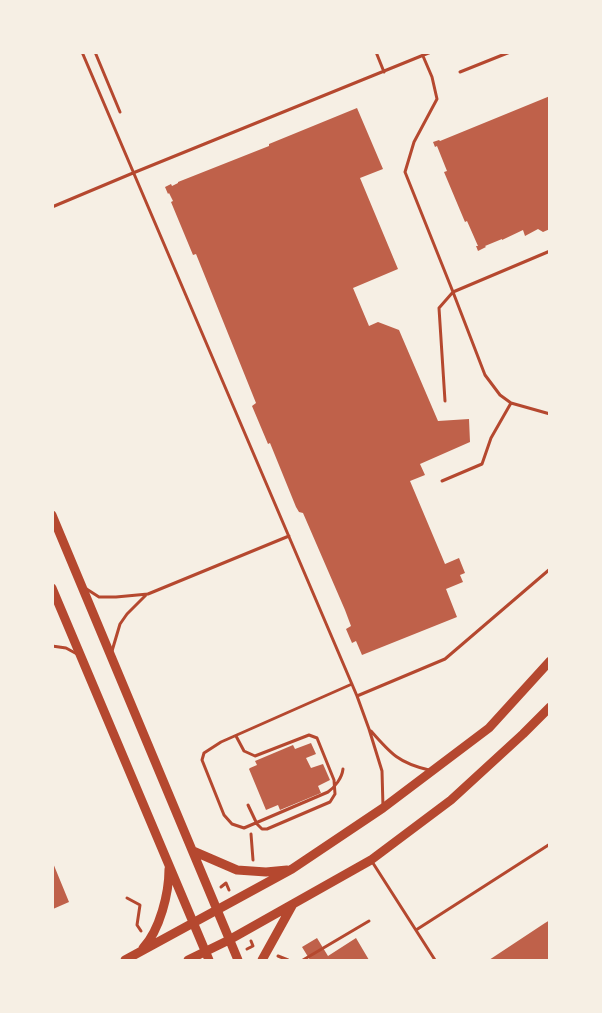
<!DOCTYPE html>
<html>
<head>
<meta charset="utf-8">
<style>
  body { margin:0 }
  #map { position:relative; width:602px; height:1013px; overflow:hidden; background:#f6efe4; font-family:"Work Sans",sans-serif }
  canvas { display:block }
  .frame { position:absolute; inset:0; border:54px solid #f6efe4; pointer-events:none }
</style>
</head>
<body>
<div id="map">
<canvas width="602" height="1013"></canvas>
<div class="frame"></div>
</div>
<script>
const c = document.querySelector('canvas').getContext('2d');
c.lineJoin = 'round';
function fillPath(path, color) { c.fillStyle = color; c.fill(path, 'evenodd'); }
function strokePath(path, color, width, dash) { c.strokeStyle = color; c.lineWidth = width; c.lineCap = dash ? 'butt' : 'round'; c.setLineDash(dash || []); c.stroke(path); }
const building = new Path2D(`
  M 550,96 L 550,229 L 543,232 L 538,229 L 525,236 L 523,230 L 502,240 L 502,239 L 485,246 L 486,247 L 478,251 L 476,246 L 478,246 L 467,221 L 465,222 L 444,172 L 447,171 L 437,146 L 435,147 L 433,142 L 439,140 L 440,141 Z
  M 357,108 L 383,169 L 360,178 L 398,269 L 353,288 L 369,326 L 378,322 L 399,330 L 438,421 L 469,419 L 470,442 L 420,464 L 425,475 L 410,481 L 445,564 L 459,558 L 465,573 L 460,575 L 463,582 L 446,589 L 457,617 L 362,655 L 356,641 L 352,643 L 346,629 L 351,626 L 345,610 L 303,513 L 299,512 L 296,507 L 270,443 L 268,444 L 252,406 L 256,403 L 196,254 L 193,255 L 171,202 L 173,201 L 169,193 L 168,194 L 165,187 L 171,184 L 172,186 L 178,183 L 178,182 L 269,146 L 269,144 Z
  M 311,743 L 316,754 L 306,758 L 311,768 L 323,764 L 330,780 L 318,786 L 321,793 L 280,810 L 278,805 L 266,810 L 249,769 L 250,768 L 257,765 L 255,761 L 293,745 L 295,749 Z
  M 53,863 L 69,902 L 53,909 Z
  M 550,920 L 550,960 L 489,960 L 545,923 Z
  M 317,938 L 328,956 L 356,938 L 369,960 L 310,960 L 302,947 Z`);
const path = new Path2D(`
  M 95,52 L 120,112
  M 460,72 L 510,52
  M 251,834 L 253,860
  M 221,887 L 226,883 L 229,890
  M 127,898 L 140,905 L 137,925 L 141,931
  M 247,949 L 253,946 L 251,941
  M 278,956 L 288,960`);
const service = new Path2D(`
  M 82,52 L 357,696 L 369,729 L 382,771 L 383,807
  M 376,52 L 384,72
  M 423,56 L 432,77 L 437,99 L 414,142 L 405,172 L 453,292 L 485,375 L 500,395 L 511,403 L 550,414
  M 52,207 L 133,173 L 431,52
  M 445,401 L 439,308 L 453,292 L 550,251
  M 442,481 L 482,464 L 491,438 L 511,403
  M 85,588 L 99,597 L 116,597 L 148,594 L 289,536
  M 52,646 L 66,648 L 77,654
  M 112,651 L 120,624 L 127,614 L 147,594
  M 357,696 L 445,659 L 550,569
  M 371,731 C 391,754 399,763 429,770
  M 236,736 L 244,751 L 255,756 L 309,735 L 317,738 L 334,780 L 335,794 L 330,802 L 267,829 L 262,829 L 257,824 L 248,805
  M 343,769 C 342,778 335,787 328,792 L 244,828 L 232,824 L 224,815 L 202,760 L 204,753 L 221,742 L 352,684
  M 371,860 L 435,960
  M 416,930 L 550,844
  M 303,960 L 369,921`);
const secondary = new Path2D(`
  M 52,515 L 238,960
  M 52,588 L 209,960
  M 193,851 L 237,870 L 266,872 L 287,870
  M 143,948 C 160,930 169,893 169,869
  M 125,960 L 292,869 L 383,808 L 489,728 L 550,661
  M 188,960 L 229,940 L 371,860 L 451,800 L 523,734 L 550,707
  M 262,960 L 293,904`);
fillPath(building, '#bf614a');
strokePath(path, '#b5482f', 3);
strokePath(service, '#b5482f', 3);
strokePath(secondary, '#b5482f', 9);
</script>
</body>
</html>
